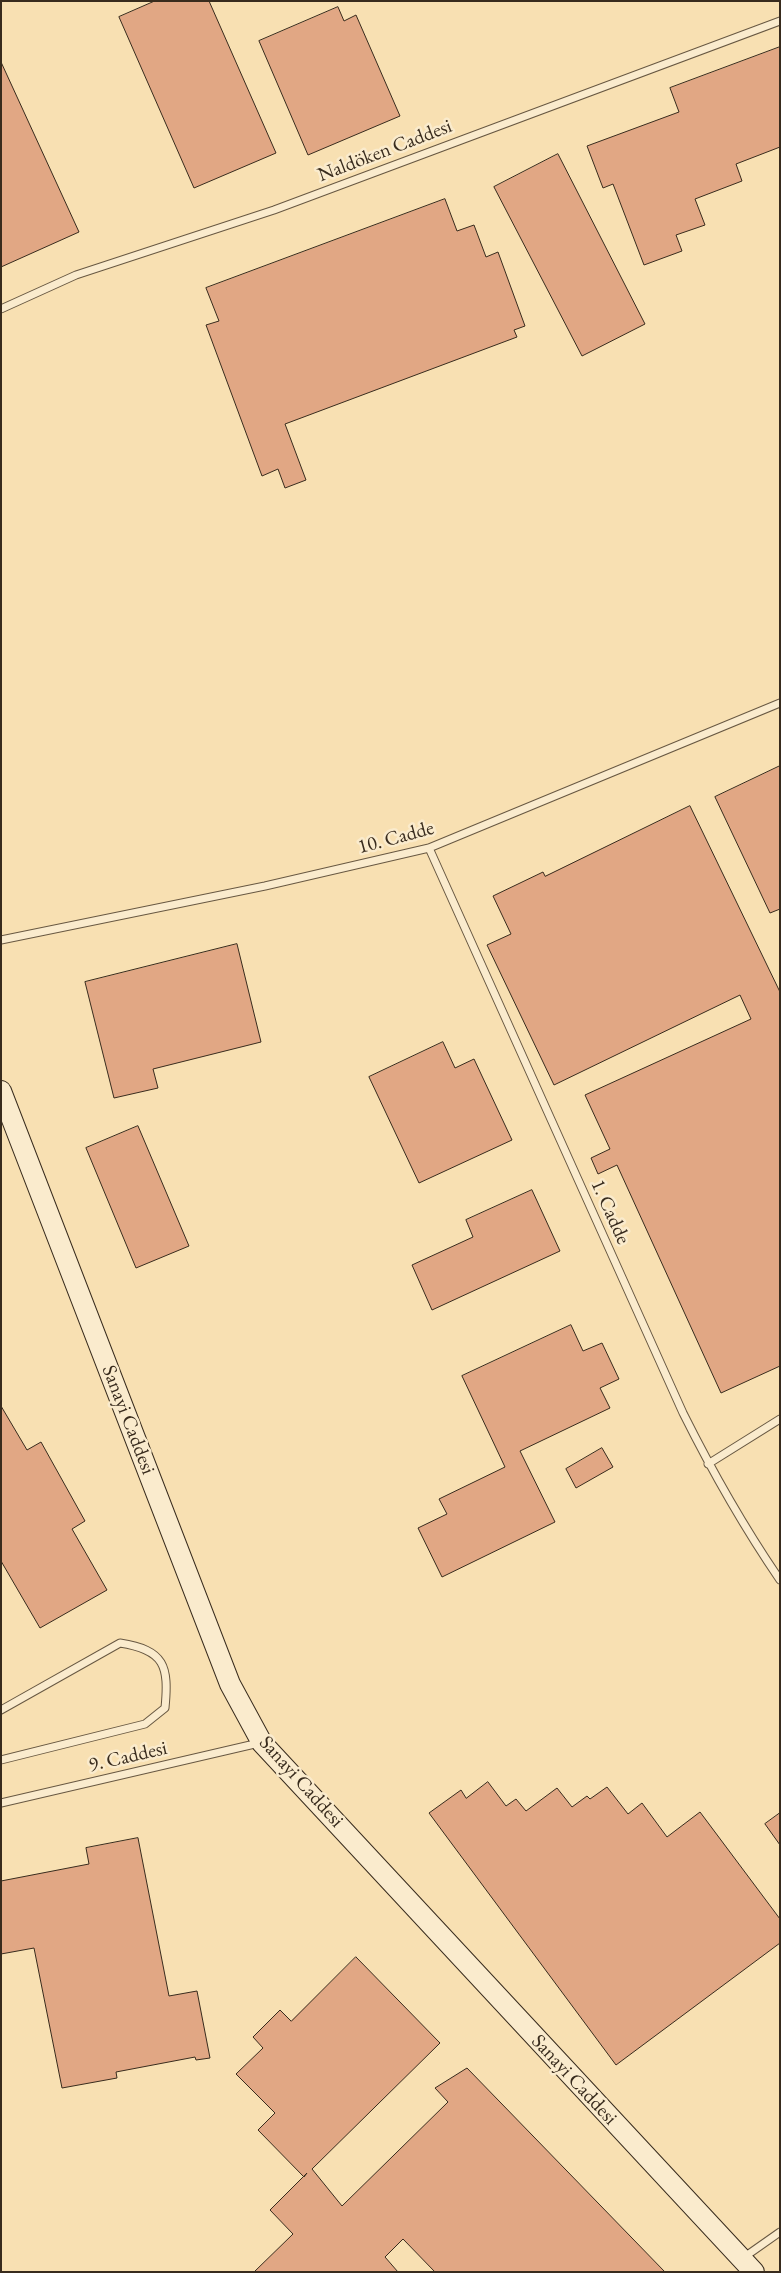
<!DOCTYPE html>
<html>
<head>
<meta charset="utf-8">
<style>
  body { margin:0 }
  #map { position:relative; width:781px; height:2273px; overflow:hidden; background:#f8e0b2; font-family:"EB Garamond",serif }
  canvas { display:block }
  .frame { position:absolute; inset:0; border:2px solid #382b1d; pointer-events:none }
</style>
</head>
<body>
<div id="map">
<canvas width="781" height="2273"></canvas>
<div class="frame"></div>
</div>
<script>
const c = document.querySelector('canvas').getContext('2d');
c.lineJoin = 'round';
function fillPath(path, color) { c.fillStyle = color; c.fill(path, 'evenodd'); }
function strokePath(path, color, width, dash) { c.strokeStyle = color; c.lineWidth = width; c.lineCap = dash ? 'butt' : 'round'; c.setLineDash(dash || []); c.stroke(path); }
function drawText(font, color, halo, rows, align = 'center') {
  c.font = font + ' "EB Garamond",serif'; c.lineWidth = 5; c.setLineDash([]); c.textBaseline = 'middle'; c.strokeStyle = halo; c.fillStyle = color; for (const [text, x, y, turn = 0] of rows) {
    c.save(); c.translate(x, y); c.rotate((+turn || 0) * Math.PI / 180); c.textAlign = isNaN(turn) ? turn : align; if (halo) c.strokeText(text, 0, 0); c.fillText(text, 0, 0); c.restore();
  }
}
const building = new Path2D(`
  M 155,1 L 209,1 L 276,153 L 194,188 L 119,17 Z
  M 338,7 L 344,21 L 356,15 L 400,116 L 308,155 L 259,41 Z
  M 780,47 L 780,147 L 736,164 L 742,181 L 695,199 L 705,225 L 676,235 L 682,251 L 644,265 L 613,184 L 603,188 L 587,146 L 679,112 L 670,88 Z
  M 1,62 L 79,232 L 1,267 Z
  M 558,154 L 645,324 L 582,356 L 494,187 Z
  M 445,199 L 457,231 L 474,225 L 486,257 L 498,252 L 525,326 L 514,330 L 517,337 L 285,424 L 306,480 L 285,488 L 278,469 L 262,476 L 206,325 L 219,321 L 206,288 Z
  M 780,766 L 780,909 L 770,913 L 715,797 Z
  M 690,806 L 780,992 L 780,1366 L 721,1393 L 617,1165 L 598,1174 L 591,1158 L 610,1149 L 585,1095 L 751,1019 L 740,995 L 554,1085 L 487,945 L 511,934 L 493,896 L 543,872 L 545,876 Z
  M 237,944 L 261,1042 L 153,1069 L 158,1088 L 114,1098 L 85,982 Z
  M 443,1042 L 455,1068 L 474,1059 L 512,1140 L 419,1183 L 369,1077 Z
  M 138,1126 L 189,1246 L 136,1268 L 86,1148 Z
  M 532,1190 L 560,1251 L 432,1310 L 412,1265 L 473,1237 L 466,1220 Z
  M 571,1325 L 583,1351 L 602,1343 L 619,1379 L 600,1388 L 610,1408 L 520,1451 L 555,1522 L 442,1577 L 418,1528 L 447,1514 L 439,1499 L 505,1467 L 462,1376 Z
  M 1,1406 L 27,1450 L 41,1442 L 85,1521 L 72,1529 L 107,1590 L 40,1628 L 1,1561 Z
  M 602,1448 L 613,1467 L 576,1488 L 566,1469 Z
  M 488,1782 L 506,1806 L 516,1799 L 526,1811 L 557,1788 L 572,1807 L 587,1796 L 590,1799 L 607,1787 L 628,1814 L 642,1803 L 667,1837 L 700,1812 L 780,1919 L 780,1943 L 616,2065 L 429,1813 L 461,1790 L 466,1798 Z
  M 780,1813 L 780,1845 L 765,1824 Z
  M 138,1838 L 169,1996 L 197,1991 L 210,2058 L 196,2060 L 195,2057 L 116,2072 L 117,2078 L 62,2088 L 34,1948 L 1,1954 L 1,1881 L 89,1864 L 86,1848 Z
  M 356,1957 L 440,2043 L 312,2169 L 342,2206 L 448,2102 L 435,2088 L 467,2068 L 665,2272 L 435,2272 L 403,2239 L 385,2257 L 398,2272 L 254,2272 L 293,2234 L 270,2210 L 307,2173 L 304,2177 L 258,2130 L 275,2113 L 236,2074 L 263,2048 L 253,2037 L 280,2010 L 291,2021 Z`);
const lane = new Path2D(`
  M 1,309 L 76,275 L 274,210 L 780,21
  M 429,848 L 683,1413 C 712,1471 743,1526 780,1580
  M 1,940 L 265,886 L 429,848 L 780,703
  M 708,1464 L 780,1419
  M 1,1710 L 120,1643 C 165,1650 169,1666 165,1708 L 145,1724 L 1,1760
  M 1,1803 L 259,1743
  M 743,2258 L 780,2232`);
const secondary = new Path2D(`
  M 1,1091 L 230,1684 L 262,1743 L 754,2272`);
const streetNames = [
  ["Naldöken Caddesi",385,151,-21],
  ["10. Cadde",396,838,-15],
  ["1. Cadde",610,1212,66],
  ["Sanayi Caddesi",128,1420,69],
  ["9. Caddesi",128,1757,-13],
  ["Sanayi Caddesi",301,1782,48],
  ["Sanayi Caddesi",574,2080,47]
];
fillPath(building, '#e1a784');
strokePath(building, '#382b1d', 1);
strokePath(lane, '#685842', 9);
strokePath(secondary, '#382b1d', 22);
strokePath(lane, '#faebcd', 7);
strokePath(secondary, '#faebcd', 20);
drawText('20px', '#382b1d', '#faebcd', streetNames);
</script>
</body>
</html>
